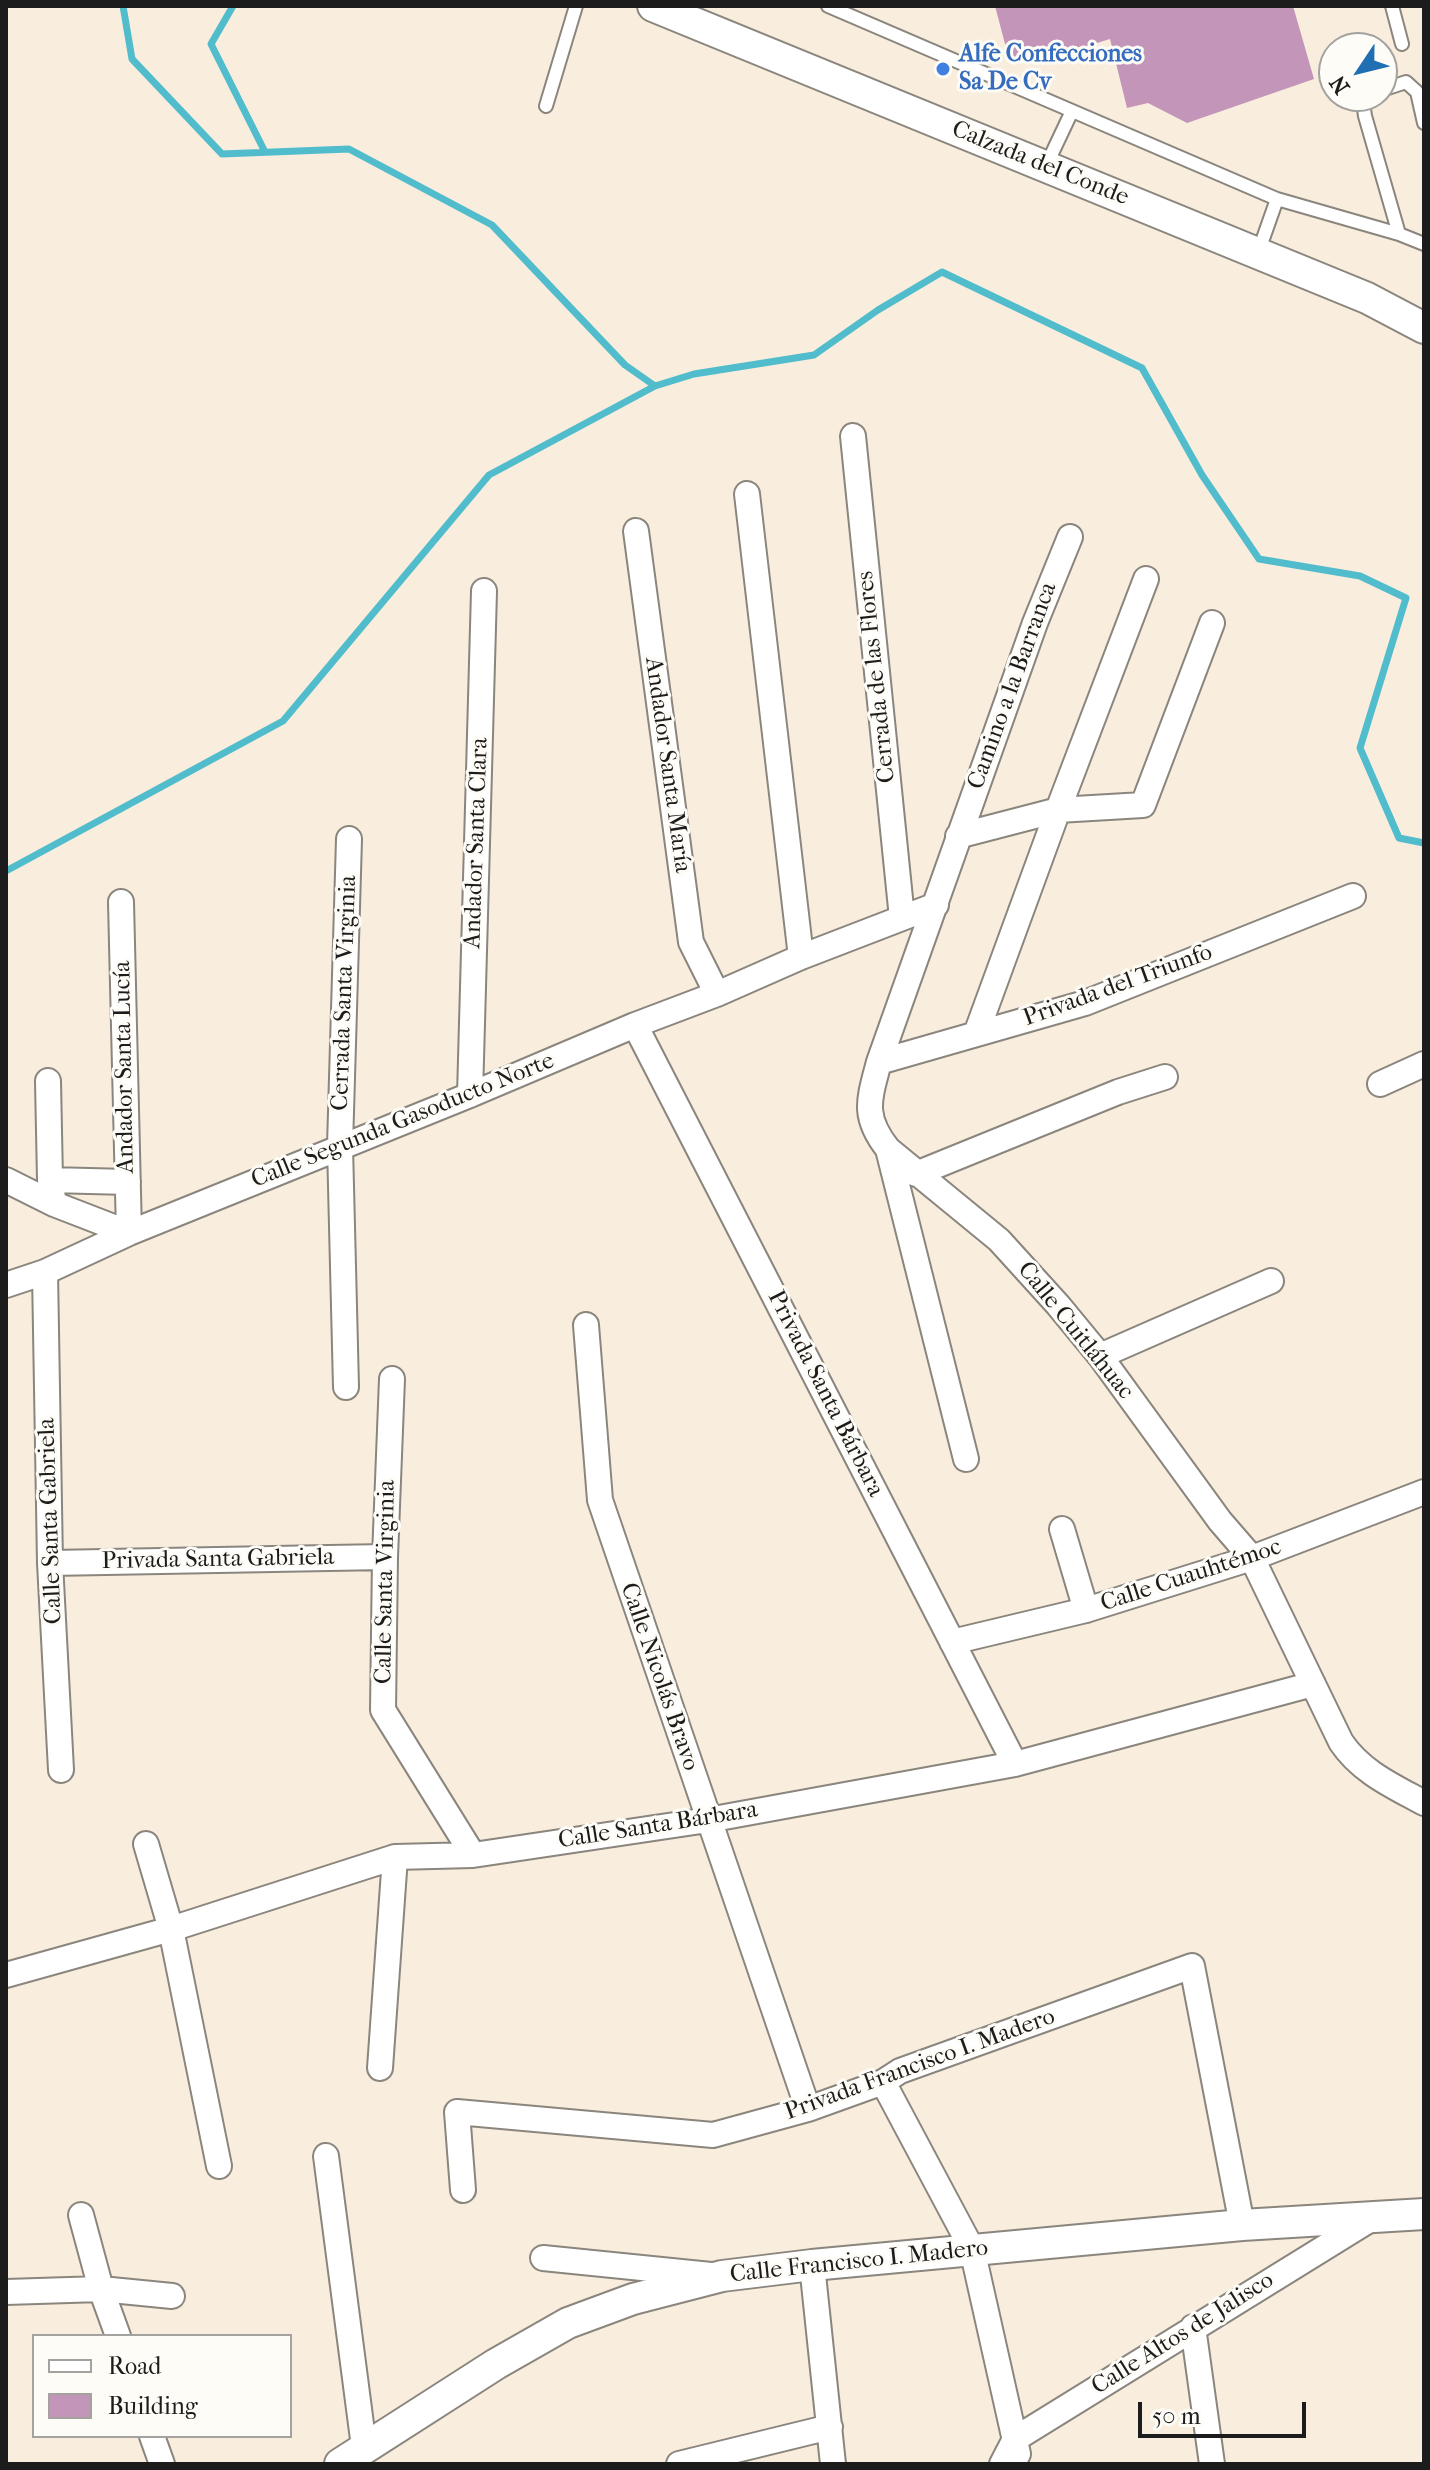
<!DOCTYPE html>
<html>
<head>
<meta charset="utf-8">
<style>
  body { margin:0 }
  #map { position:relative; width:1430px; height:2470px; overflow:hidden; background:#f9eede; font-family:"IM FELL French Canon",serif }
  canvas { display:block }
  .frame { position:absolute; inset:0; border:8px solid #1c1c1c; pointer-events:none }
  .legend { position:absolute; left:32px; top:2334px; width:260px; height:104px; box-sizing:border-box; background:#fdfcf7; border:2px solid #a3a29f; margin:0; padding:10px 14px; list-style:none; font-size:24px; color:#1c1c1c }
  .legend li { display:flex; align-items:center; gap:16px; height:40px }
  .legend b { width:40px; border:2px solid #a3a29f }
  .north { position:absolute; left:1318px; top:32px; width:80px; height:80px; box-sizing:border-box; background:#fdfcf7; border:2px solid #a3a29f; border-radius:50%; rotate:235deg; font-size:22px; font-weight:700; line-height:32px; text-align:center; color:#1c1c1c }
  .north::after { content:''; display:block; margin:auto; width:28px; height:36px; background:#1f6fb2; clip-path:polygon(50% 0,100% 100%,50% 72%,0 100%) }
  .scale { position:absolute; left:1138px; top:2402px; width:168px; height:36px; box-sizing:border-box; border:4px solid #1c1c1c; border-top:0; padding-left:10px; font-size:24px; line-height:28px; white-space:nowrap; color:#1c1c1c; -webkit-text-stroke:6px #fdfcf7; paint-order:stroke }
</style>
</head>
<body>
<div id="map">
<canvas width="1430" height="2470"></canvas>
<div class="frame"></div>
<ul class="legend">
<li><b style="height:10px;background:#fff"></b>Road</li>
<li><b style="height:22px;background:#c395b8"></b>Building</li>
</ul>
<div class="north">N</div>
<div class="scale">50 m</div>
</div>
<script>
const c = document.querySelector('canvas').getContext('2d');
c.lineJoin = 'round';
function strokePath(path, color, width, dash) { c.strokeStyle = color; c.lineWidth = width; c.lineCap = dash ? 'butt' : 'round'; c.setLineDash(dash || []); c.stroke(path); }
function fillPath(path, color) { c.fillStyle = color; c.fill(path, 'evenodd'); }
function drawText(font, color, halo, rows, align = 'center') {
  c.font = font + ' "IM FELL French Canon",serif'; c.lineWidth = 6; c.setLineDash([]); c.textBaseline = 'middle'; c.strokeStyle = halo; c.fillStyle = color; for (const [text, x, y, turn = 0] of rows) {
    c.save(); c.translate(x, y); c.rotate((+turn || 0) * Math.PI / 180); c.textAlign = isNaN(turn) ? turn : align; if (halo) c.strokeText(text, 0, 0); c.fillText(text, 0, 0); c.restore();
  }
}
const stream = new Path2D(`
  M 123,6 L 132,59 L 222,154 L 349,149 L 492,225 L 625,365 L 655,386
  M 233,6 L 211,44 L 265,152
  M 6,871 L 283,721 L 489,475 L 655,386 L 694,374 L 814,355 L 878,310 L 942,272 L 1142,368 L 1202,475 L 1259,559 L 1360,576 L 1406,598 L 1360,748 L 1399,838 L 1424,843`);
const building = new Path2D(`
  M 995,6 L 1293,6 L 1314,79 L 1187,123 L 1148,103 L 1127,108 L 1110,39 L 1041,60 L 1027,53 L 1009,59 Z`);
const service = new Path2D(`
  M 828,6 L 1277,199 L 1399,234 L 1424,244
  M 1392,6 L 1402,44
  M 1382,90 L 1406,82 L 1417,92 L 1424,123
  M 1368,96 L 1363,102 L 1365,116 L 1399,234
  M 546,106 L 576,6
  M 1046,166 L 1072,111
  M 1258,253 L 1277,199`);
const minor = new Path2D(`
  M 853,436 L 902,918
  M 747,494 L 801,957
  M 636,531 L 691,942 L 717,994
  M 1070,537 L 1035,623 L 879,1062 C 869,1100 862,1116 888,1149 L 999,1240 L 1058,1305 L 1100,1356 L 1220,1521 L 1252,1558 L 1341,1742 C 1361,1772 1393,1786 1424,1803
  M 958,836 L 1058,810 L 1143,805 L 1212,623
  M 635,1025 L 1015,1764
  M 976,1034 L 1058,810 L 1146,579
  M 879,1062 L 1085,1003 L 1353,896
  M 48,1081 L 50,1180 L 54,1204
  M 1380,1084 L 1424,1064
  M 470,1095 L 484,591
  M 888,1149 L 966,1459
  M 916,1174 L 1118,1092 L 1165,1077
  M 6,1180 L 54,1204 L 129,1233 L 121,902
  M 50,1180 L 128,1182
  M 45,1272 L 50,1563 L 61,1770
  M 6,1285 L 45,1272 L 129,1233 L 470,1095 L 635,1025 L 717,994 L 801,957 L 936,905
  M 586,1325 L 600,1500 L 808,2109
  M 1100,1356 L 1271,1281
  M 392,1379 L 385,1557 L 383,1710 L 473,1855
  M 346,1387 L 340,1146 L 349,839
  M 1062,1529 L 1086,1610
  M 50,1563 L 385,1557
  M 952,1642 L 1086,1610 L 1252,1558 L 1424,1492
  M 146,1844 L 171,1929 L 219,2166
  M 6,1975 L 171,1929 L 395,1857 L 473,1855 L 708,1820 L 1015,1764 L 1313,1684
  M 380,2068 L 395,1857
  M 883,2082 L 972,2249 L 1018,2454
  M 326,2156 L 364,2447
  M 463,2190 L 457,2112 L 713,2135 L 808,2109 L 883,2082 L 900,2071 L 1192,1966 L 1242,2225
  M 81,2215 L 101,2289 L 118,2336
  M 543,2258 L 711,2275
  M 812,2265 L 833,2464
  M 6,2292 L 101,2289 L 172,2296
  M 1193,2327 L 1212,2464
  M 152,2436 L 162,2464
  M 679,2464 L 830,2427
  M 1002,2464 L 1015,2439 L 1374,2217`);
const tertiary = new Path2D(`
  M 653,6 L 1367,298 L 1424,328
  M 340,2464 L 496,2364 L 568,2323 L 633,2299 L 722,2276 L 812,2265 L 1242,2225 L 1424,2214`);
const markers = [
  [943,69,8,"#3f7fe0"]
];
const shopNames = [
  ["Alfe Confecciones",959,55],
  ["Sa De Cv",959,83]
];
const streetNames = [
  ["Calzada del Conde",1040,164,22],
  ["Cerrada de las Flores",877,677,-96],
  ["Camino a la Barranca",1013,686,-70],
  ["Andador Santa María",667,765,82],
  ["Andador Santa Clara",477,843,-88],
  ["Privada del Triunfo",1118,986,-20],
  ["Cerrada Santa Virginia",345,993,-88],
  ["Andador Santa Lucía",125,1067,-91],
  ["Calle Segunda Gasoducto Norte",403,1121,-22],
  ["Calle Cuitláhuac",1075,1331,51],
  ["Privada Santa Bárbara",825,1394,63],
  ["Calle Santa Gabriela",51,1521,-92],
  ["Privada Santa Gabriela",218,1560,-1],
  ["Calle Cuauhtémoc",1191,1576,-18],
  ["Calle Santa Virginia",386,1582,-89],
  ["Calle Nicolás Bravo",659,1677,71],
  ["Calle Santa Bárbara",658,1826,-9],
  ["Privada Francisco I. Madero",920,2065,-20],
  ["Calle Francisco I. Madero",859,2262,-6],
  ["Calle Altos de Jalisco",1183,2334,-32]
];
strokePath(stream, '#51bccc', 7);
fillPath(building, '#c395b8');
strokePath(service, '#8a857d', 16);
strokePath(minor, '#8a857d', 28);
strokePath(tertiary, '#8a857d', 34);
strokePath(service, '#fff', 12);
strokePath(minor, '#fff', 24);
strokePath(tertiary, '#fff', 30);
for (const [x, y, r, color] of markers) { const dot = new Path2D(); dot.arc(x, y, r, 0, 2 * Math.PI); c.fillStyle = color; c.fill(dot); strokePath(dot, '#fdfcf7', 3); }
drawText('bold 24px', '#366cbe', '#fdfcf7', shopNames, 'left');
drawText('24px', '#1c1c1c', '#fdfcf7', streetNames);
</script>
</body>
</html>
